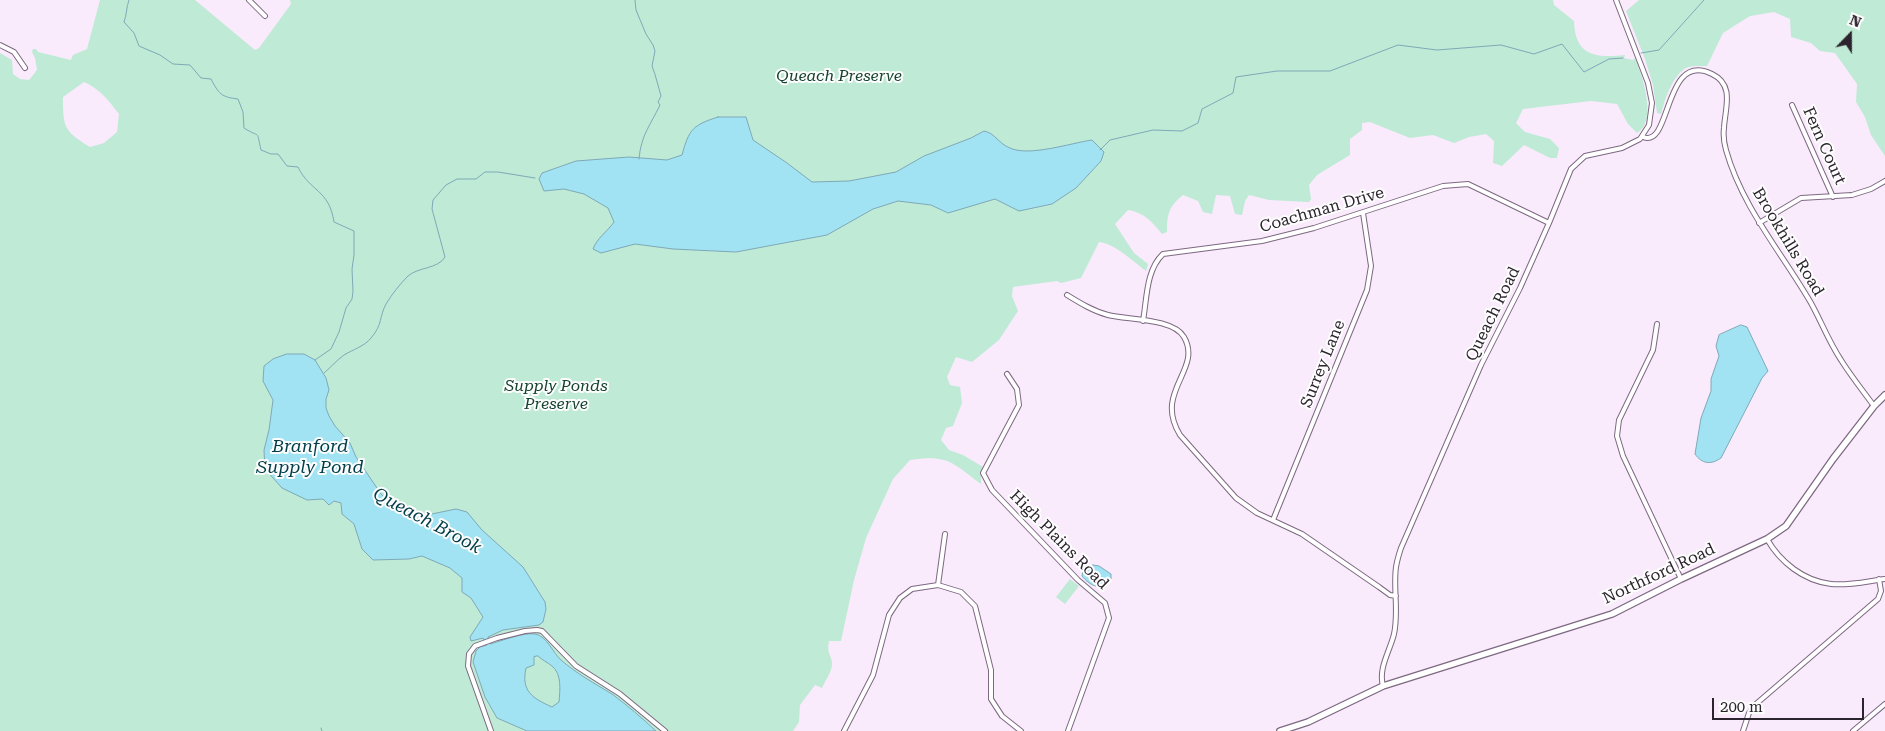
<!DOCTYPE html>
<html>
<head>
<meta charset="utf-8">
<style>
  body { margin:0 }
  #map { position:relative; width:1885px; height:731px; overflow:hidden; background:#f9ebfc; font-family:"Roboto Serif",serif }
  canvas { display:block }
  .north { position:absolute; left:1825px; top:10px; width:50px; height:50px; -webkit-text-stroke:4px #fdfdfd; paint-order:stroke; rotate:22deg; font-size:14px; font-weight:700; line-height:20px; text-align:center; color:#2b232d }
  .north::after { content:''; display:block; margin:auto; width:18px; height:22px; background:#2b232d; clip-path:polygon(50% 0,100% 100%,50% 72%,0 100%) }
  .scale { position:absolute; left:1712px; top:698px; width:152px; height:22px; box-sizing:border-box; border:2px solid #2b232d; border-top:0; padding-left:6px; font-size:15px; line-height:18px; white-space:nowrap; color:#2b232d; -webkit-text-stroke:4px #fdfdfd; paint-order:stroke }
</style>
</head>
<body>
<div id="map">
<canvas width="1885" height="731"></canvas>
<div class="north">N</div>
<div class="scale">200 m</div>
</div>
<script>
const c = document.querySelector('canvas').getContext('2d');
c.lineJoin = 'round';
function fillPath(path, color) { c.fillStyle = color; c.fill(path, 'evenodd'); }
function strokePath(path, color, width, dash) { c.strokeStyle = color; c.lineWidth = width; c.lineCap = dash ? 'butt' : 'round'; c.setLineDash(dash || []); c.stroke(path); }
function drawText(font, color, halo, rows, align = 'center') {
  c.font = font + ' "Roboto Serif",serif'; c.lineWidth = 4; c.setLineDash([]); c.textBaseline = 'middle'; c.strokeStyle = halo; c.fillStyle = color; for (const [text, x, y, turn = 0] of rows) {
    c.save(); c.translate(x, y); c.rotate((+turn || 0) * Math.PI / 180); c.textAlign = isNaN(turn) ? turn : align; if (halo) c.strokeText(text, 0, 0); c.fillText(text, 0, 0); c.restore();
  }
}
const green = new Path2D(`
  M 100,0 L 195,0 L 255,50 L 259,48 L 291,4 L 290,0 L 1553,0 L 1554,5 L 1574,21 C 1575,56 1595,58 1625,55 L 1624,58 L 1633,60 L 1635,58 C 1642,74 1658,122 1637,133 L 1628,124 L 1617,104 L 1591,101 L 1523,109 L 1516,123 L 1525,132 L 1550,139 L 1559,148 L 1557,158 L 1550,158 L 1524,145 L 1502,166 L 1493,163 L 1494,141 L 1486,134 L 1469,137 L 1454,143 L 1433,135 L 1410,138 L 1370,122 L 1362,123 L 1362,130 L 1350,139 L 1350,155 L 1317,175 L 1309,185 L 1311,199 L 1309,202 L 1269,200 L 1249,195 L 1245,201 L 1242,215 L 1235,214 L 1230,196 L 1216,195 L 1212,214 L 1203,212 L 1198,201 L 1183,195 C 1169,206 1167,214 1167,232 L 1162,234 C 1151,221 1145,213 1128,210 L 1115,224 L 1134,253 L 1148,264 L 1146,271 C 1134,262 1114,243 1099,242 L 1081,278 L 1061,283 L 1057,281 L 1013,287 L 1012,296 L 1018,311 L 999,340 L 972,362 L 956,357 L 947,377 L 950,385 L 960,387 L 962,403 L 953,426 L 946,428 L 941,440 L 949,450 L 963,455 L 983,467 L 981,474 L 981,484 C 953,463 948,454 910,460 L 893,479 L 866,538 L 854,580 L 841,641 L 829,641 C 826,654 833,657 832,665 C 831,673 825,681 822,688 L 815,685 L 800,705 L 799,722 L 793,731 L 0,731 L 0,53 L 12,60 L 13,74 L 20,79 L 29,80 L 37,70 L 35,58 L 32,52 L 33,49 L 36,49 L 38,52 L 71,60 L 73,55 L 87,49 ZM 84,82 C 100,89 109,101 119,114 L 117,132 L 104,143 L 90,147 C 64,131 63,128 63,97 Z
  M 1639,0 L 1885,0 L 1885,156 L 1871,135 L 1865,117 L 1856,102 L 1857,84 L 1835,53 L 1820,51 L 1811,43 L 1791,37 L 1790,19 L 1774,12 L 1750,16 L 1723,33 L 1707,66 C 1700,66 1690,65 1684,69 C 1671,79 1665,99 1661,114 L 1657,113 L 1653,85 L 1645,59 L 1626,11 Z
  M 1070,579 L 1079,586 L 1065,604 L 1056,597 Z`);
const water = new Path2D(`
  M 718,117 L 746,117 L 753,140 L 787,163 L 812,182 L 849,181 L 896,172 L 924,156 L 971,138 L 984,131 C 995,133 999,144 1010,148 C 1029,157 1071,143 1092,140 L 1104,152 L 1101,161 L 1076,188 L 1052,204 L 1019,211 L 995,199 L 948,213 L 931,205 L 898,201 L 873,209 L 827,235 L 736,252 L 673,249 L 635,244 L 601,253 L 593,249 C 597,238 607,232 614,222 L 608,208 L 584,194 L 564,189 L 544,191 L 539,179 L 542,173 L 576,161 L 629,157 L 667,160 L 682,155 C 689,129 693,125 718,117 Z
  M 1741,325 L 1747,327 L 1768,371 L 1762,378 L 1721,458 C 1711,465 1702,464 1695,454 L 1701,418 L 1711,391 L 1711,379 L 1719,356 L 1716,346 L 1719,335 Z
  M 287,354 L 304,354 L 315,360 L 326,378 L 329,390 L 326,399 L 326,408 L 329,416 L 335,426 L 350,443 L 356,457 L 381,494 L 393,505 L 422,516 L 456,509 L 467,512 L 482,530 L 523,567 L 545,602 L 546,609 L 543,622 L 539,625 L 503,630 L 488,637 L 490,644 C 501,641 524,632 535,634 C 547,636 553,653 561,660 C 577,674 594,683 612,694 C 627,705 642,718 656,731 L 527,731 L 497,718 L 485,697 L 473,662 L 476,651 L 480,647 L 487,645 L 483,638 L 471,641 L 470,637 L 483,617 L 471,598 L 462,592 L 462,578 L 450,568 L 422,556 L 409,559 L 373,560 L 362,549 L 354,524 L 342,514 L 341,503 L 334,501 L 329,505 L 323,499 L 307,500 L 282,488 L 265,469 L 264,450 L 269,430 L 273,400 L 263,381 L 264,366 L 273,359 ZM 538,656 C 542,660 547,662 552,666 C 562,674 560,690 559,702 L 552,707 C 532,698 521,691 526,668 L 534,665 L 534,657 Z
  M 1093,565 L 1099,566 L 1111,574 L 1111,579 C 1102,592 1090,586 1082,576 L 1083,570 Z`);
const stream = new Path2D(`
  M 129,0 C 126,8 127,14 124,22 L 134,33 L 139,46 L 160,55 L 173,64 L 190,65 L 201,78 L 211,79 C 219,94 221,97 238,99 L 243,112 L 244,128 C 261,139 256,128 261,150 L 271,154 L 278,154 L 287,166 L 298,167 C 310,192 329,189 334,222 L 354,231 L 354,255 L 352,269 L 353,291 L 352,299 L 346,308 L 339,332 L 331,349 L 315,360
  M 635,0 L 636,10 L 646,34 L 653,45 L 655,51 L 652,66 C 656,76 658,86 661,96 L 658,102 L 660,105 C 650,126 641,135 639,159
  M 1641,53 L 1659,50 L 1704,0
  M 1100,150 L 1110,140 L 1153,130 L 1182,131 L 1198,123 L 1202,109 L 1233,93 L 1236,77 L 1277,71 L 1330,71 L 1398,45 L 1437,50 L 1501,45 L 1534,54 L 1562,44 L 1584,72 L 1609,59 L 1623,58
  M 324,373 C 331,367 337,360 344,355 C 352,350 365,346 371,338 C 383,324 379,317 386,304 C 392,294 400,284 408,276 C 418,267 438,269 445,257 L 432,209 L 433,200 L 446,185 L 457,179 L 476,179 L 485,172 L 498,172 L 535,178
  M 321,728 L 322,731`);
const street = new Path2D(`
  M 249,0 L 265,16
  M 0,45 L 14,52 L 25,68
  M 1792,105 L 1833,197
  M 1643,137 C 1672,149 1663,50 1712,74 C 1735,85 1725,108 1724,128 C 1723,136 1724,143 1726,150 C 1742,207 1782,253 1811,303 C 1821,321 1829,342 1841,360 C 1851,376 1863,391 1874,406
  M 1759,223 L 1801,198 L 1852,195 L 1871,189 L 1885,181
  M 1067,295 C 1080,303 1093,311 1108,315 C 1128,320 1173,318 1184,337 C 1203,370 1153,391 1180,435 L 1236,498 L 1257,513 L 1302,534 L 1379,587 L 1390,595 L 1396,596
  M 1143,321 C 1147,298 1146,270 1163,254 L 1262,241 L 1314,228 L 1443,186 L 1468,184 L 1549,223
  M 1657,324 L 1653,350 L 1619,420 L 1617,436 L 1623,456 L 1681,579
  M 1007,374 L 1017,389 L 1019,405 L 983,473 L 992,490 L 1078,580 L 1105,603 L 1109,618 L 1068,731
  M 1273,520 L 1367,290 L 1371,266 L 1363,213
  M 1767,539 C 1780,562 1804,581 1831,584 C 1849,586 1868,581 1885,579
  M 938,585 L 945,534
  M 1383,686 C 1378,668 1390,651 1394,634 C 1399,611 1393,589 1396,567 C 1397,561 1399,554 1401,548 L 1481,365 L 1520,288 L 1549,223 L 1571,169 L 1585,156 L 1622,148 L 1640,139 L 1649,125 L 1652,103 L 1648,83 L 1616,0
  M 491,731 L 468,666 L 469,654 L 475,646 L 497,638 L 525,631 L 537,630 L 542,631 L 576,666 L 620,694 L 665,731
  M 844,731 L 873,675 L 889,615 L 900,598 L 912,589 L 938,585 L 961,592 L 975,606 L 991,670 L 991,699 L 1002,716 L 1021,731
  M 1743,731 L 1749,713 L 1756,704 L 1878,599 L 1881,591 L 1879,579
  M 1853,731 L 1885,704`);
const secondary = new Path2D(`
  M 1280,731 L 1308,722 L 1383,686 L 1612,614 L 1681,579 L 1767,539 L 1786,526 L 1833,459 L 1874,406 L 1885,395`);
const parkNames = [
  ["Queach Preserve",839,76],
  ["Supply Ponds",556,386],
  ["Preserve",556,404]
];
const streetNames = [
  ["Fern Court",1824,146,66],
  ["Coachman Drive",1322,210,-16],
  ["Brookhills Road",1788,242,59],
  ["Queach Road",1493,314,-64],
  ["Surrey Lane",1323,364,-68],
  ["High Plains Road",1059,540,45],
  ["Northford Road",1659,574,-25]
];
const waterNames = [
  ["Branford",310,447],
  ["Supply Pond",310,468],
  ["Queach Brook",427,521,28]
];
fillPath(green, '#bfead5');
fillPath(water, '#a2e3f3');
strokePath(water, '#7ea9b8', 1);
strokePath(stream, '#7ea9b8', 1);
strokePath(street, '#7d6881', 6);
strokePath(secondary, '#7d6881', 8);
strokePath(street, '#fff', 4);
strokePath(secondary, '#fff', 5.5);
drawText('italic 16px', '#144230', '#fdfdfd', parkNames);
drawText('16px', '#2b232d', '#fdfdfd', streetNames);
drawText('italic 18px', '#003d49', '#fdfdfd', waterNames);
</script>
</body>
</html>
